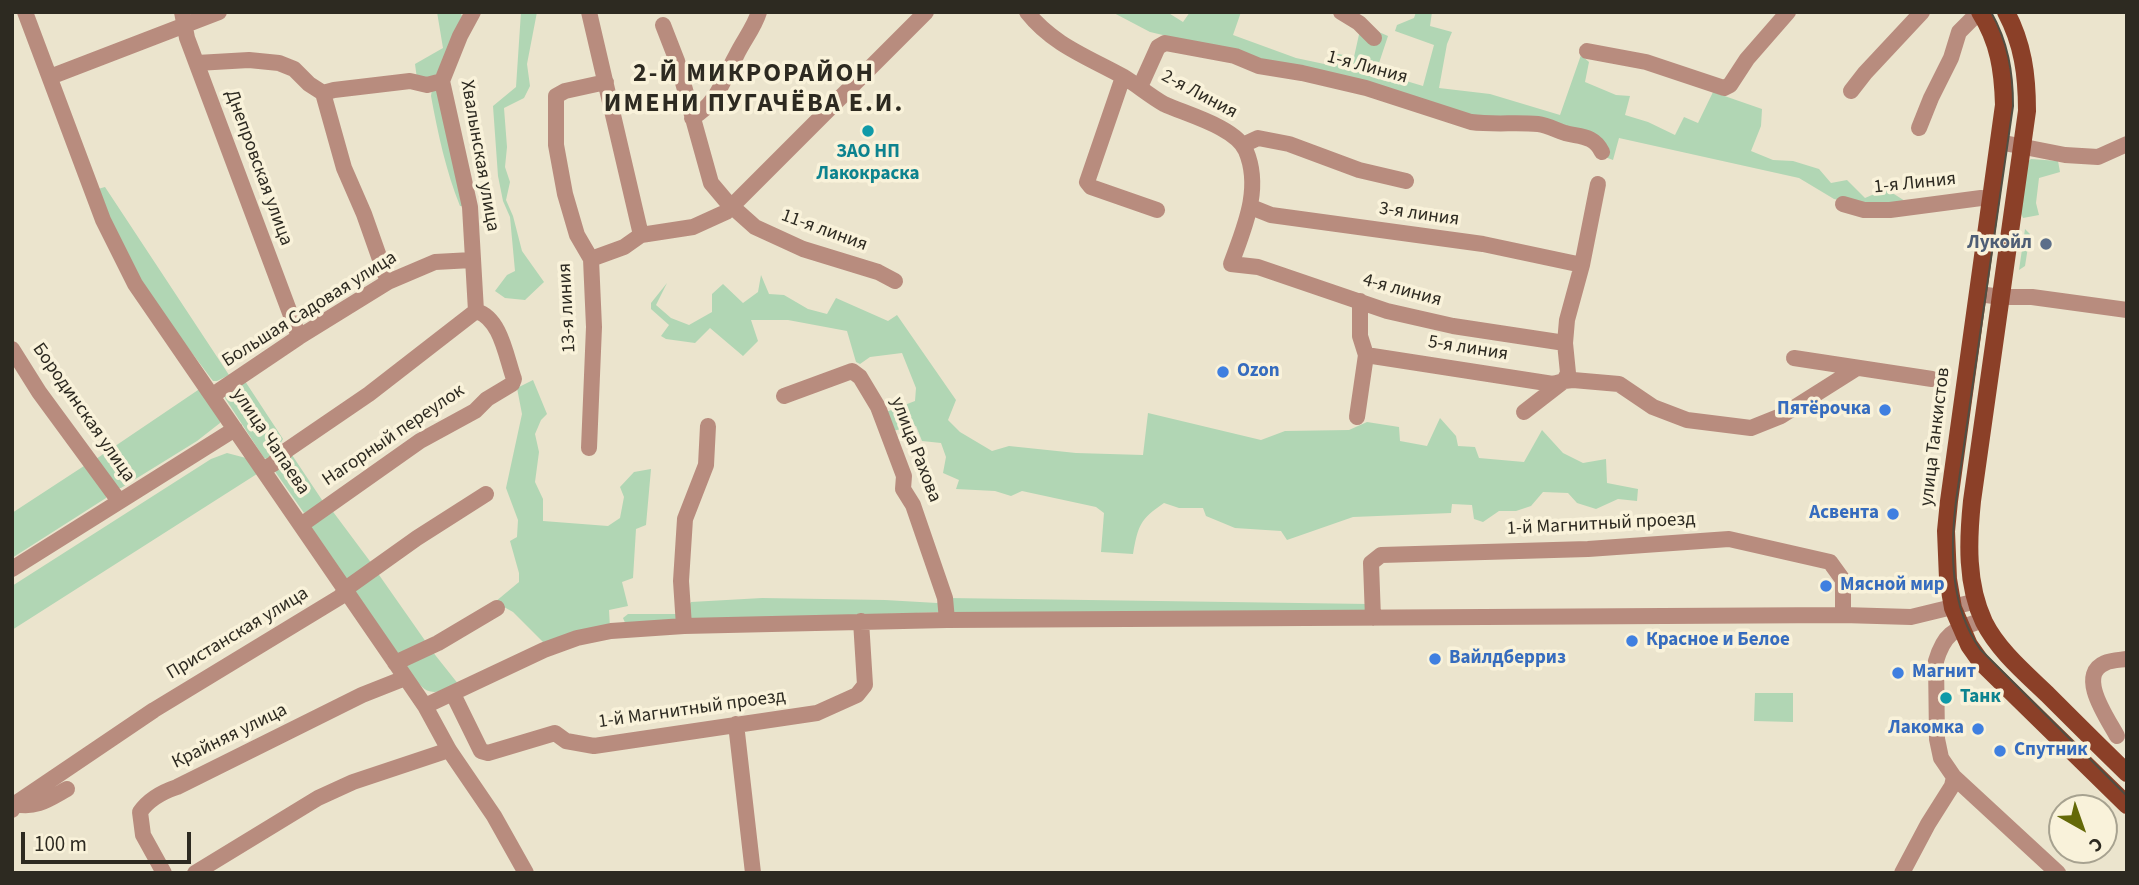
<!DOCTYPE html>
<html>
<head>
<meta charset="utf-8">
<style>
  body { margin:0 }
  #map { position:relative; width:2139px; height:885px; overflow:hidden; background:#ebe4cd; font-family:"Source Sans 3",sans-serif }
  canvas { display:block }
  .frame { position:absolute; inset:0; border:14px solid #2d2a21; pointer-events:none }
  .north { position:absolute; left:2048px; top:794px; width:70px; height:70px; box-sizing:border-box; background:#f9f2da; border:2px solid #a7a290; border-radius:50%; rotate:140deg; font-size:19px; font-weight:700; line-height:28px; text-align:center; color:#2d2a21 }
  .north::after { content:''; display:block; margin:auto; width:24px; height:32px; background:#646908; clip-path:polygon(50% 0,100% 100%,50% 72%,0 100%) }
  .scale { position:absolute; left:21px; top:832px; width:170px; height:32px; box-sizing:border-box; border:4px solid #2d2a21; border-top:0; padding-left:9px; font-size:21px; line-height:24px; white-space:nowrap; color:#2d2a21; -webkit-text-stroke:5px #f9f2da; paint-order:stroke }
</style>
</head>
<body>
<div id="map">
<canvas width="2139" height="885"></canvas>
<div class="frame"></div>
<div class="north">С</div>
<div class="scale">100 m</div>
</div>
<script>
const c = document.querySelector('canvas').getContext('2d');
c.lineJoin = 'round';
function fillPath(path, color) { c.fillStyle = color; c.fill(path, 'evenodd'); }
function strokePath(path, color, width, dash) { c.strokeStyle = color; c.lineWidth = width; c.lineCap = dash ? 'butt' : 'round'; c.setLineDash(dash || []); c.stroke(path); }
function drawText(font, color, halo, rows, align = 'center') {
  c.font = font + ' "Source Sans 3",sans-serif'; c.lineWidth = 7; c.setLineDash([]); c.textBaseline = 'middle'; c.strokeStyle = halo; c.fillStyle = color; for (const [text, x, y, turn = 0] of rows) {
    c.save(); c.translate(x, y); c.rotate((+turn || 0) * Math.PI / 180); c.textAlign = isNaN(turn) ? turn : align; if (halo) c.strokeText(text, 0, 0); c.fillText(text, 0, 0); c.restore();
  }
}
const green = new Path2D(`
  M 437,12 L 460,12 L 462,16 L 439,72 L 432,79 L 417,79 L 415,64 L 443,48 Z
  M 521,12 L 537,12 L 527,64 L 530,86 L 524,98 L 504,108 L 507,147 L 505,167 L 510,182 L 506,200 L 513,216 L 522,251 L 544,282 L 525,300 L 505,298 L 495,291 L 507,275 L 515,271 L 510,217 L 503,201 L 498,176 L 493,106 L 516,87 Z
  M 1112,12 L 1167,12 L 1183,22 L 1190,12 L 1241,12 L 1233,35 L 1296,58 L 1329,65 L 1333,53 L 1354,57 L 1360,30 L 1365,26 L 1388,36 L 1376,72 L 1423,86 L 1434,45 L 1395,31 L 1397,25 L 1414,18 L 1416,12 L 1432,12 L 1430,26 L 1452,32 L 1447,44 L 1439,88 L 1490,94 L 1560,115 L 1581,55 L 1589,62 L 1585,82 L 1616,95 L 1630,96 L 1625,115 L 1648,122 L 1675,135 L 1684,117 L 1698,123 L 1713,92 L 1762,109 L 1761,126 L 1751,151 L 1773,160 L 1793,161 L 1819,169 L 1831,183 L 1847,180 L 1865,198 L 1886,189 L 1905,201 L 1864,205 L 1834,199 L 1799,178 L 1619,138 L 1613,160 L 1605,157 L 1601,141 L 1488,120 L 1231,51 L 1150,32 Z
  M 438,88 L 463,206 L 460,206 C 446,171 438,134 431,96 L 432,89 Z
  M 2031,159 L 2058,161 L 2060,172 L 2039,178 L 2036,203 L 2039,215 L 2023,218 L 2020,211 L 2027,162 Z
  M 105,187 L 229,375 L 217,381 L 213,381 L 161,312 L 121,250 L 98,189 Z
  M 2025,229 L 2030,234 L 2025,266 L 2019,270 Z
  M 761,275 L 769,294 L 784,295 L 808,309 L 827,314 L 836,298 L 888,321 L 897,315 L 956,400 L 948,420 L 960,432 L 992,451 L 1009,446 L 1076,453 L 1143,455 L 1148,413 L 1261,440 L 1285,431 L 1349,430 L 1367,422 L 1399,427 L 1400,441 L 1427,446 L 1440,418 L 1456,436 L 1458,446 L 1475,447 L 1479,458 L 1524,462 L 1542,430 L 1563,453 L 1583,463 L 1606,459 L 1607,483 L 1638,489 L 1637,501 L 1618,499 L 1596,509 L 1577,503 L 1568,493 L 1543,492 L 1531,506 L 1516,511 L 1499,511 L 1483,522 L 1474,519 L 1472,505 L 1452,504 L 1451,513 L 1353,517 L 1287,540 L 1281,531 L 1235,528 L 1206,516 L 1203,508 L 1179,508 L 1164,503 C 1140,519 1138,526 1133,554 L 1101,552 L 1104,513 L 1096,507 L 1022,491 L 1011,496 L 995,491 L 956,489 L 959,480 L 943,473 L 946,457 L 941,443 L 922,441 L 916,426 L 892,431 L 886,412 L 915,401 L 916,388 L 902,353 L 870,357 L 860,364 L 856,362 L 847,331 L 788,320 L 751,320 L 758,341 L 743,356 L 710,328 L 695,343 L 666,339 L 661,336 L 669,325 L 651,309 L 651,303 L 667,283 L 656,305 L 671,318 L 689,325 L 712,312 L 712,294 L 723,284 L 743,303 L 758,292 Z
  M 243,378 L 283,439 L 276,451 L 267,459 L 264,458 L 225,398 L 227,392 Z
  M 533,380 L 547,414 L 541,420 L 535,434 L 539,452 L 535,482 L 543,499 L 543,521 L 608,526 L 620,518 L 624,497 L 620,487 L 634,472 L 651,469 L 646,525 L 636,529 L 633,578 L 622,582 L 628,606 L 609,610 L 610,628 L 544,643 L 513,612 L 495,602 L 519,582 L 519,573 L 510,541 L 517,537 L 518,520 L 506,488 L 522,414 L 517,388 Z
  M 201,388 L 221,417 L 220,423 L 197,441 L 121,488 L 117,488 L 93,461 Z
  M 290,452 L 324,503 L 304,513 L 274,470 Z
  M 227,453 L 246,458 L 260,472 L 12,630 L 12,586 L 211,459 Z
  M 87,464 L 107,494 L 106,498 L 12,558 L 12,513 Z
  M 328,505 L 372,564 L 346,580 L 311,527 Z
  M 377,572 L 426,642 L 399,655 L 354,591 Z
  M 762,598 L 885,600 L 937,603 L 943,599 L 944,612 L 693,621 L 687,609 L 691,602 Z
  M 948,598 L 1369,604 L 1368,611 L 951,616 Z
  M 628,614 L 677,614 L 680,620 L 626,625 L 623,618 Z
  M 432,651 L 459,685 C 427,698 425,693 406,667 L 408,661 Z
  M 1755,693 L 1793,693 L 1793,722 L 1754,721 Z`);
const minor = new Path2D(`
  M 25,12 L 103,220 L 135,284 L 425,706 L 449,750 L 494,816 L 526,873
  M 182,12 L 187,38 L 299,337
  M 589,12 L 641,235
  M 1027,12 C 1053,45 1088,57 1124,77 C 1137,85 1150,96 1164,104 C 1185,114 1236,127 1246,151 C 1262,189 1244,228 1231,264 L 1258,267 L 1387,311 L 1453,326 L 1565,343
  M 1341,12 L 1359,23 L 1374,38
  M 663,25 L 677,61 L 711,183 L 727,202 L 755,227 L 803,249 L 878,272 L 895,281
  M 1587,51 L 1646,62 L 1724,88 L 1730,85 L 1747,59 L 1788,12
  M 197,63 L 249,60 L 279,63 L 294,69 L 309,84 L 323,93 L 344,168 L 364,214 L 388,282
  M 50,77 L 219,12
  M 1123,77 L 1087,182 L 1091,187 L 1157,210
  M 1140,87 L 1158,47 L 1165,43 L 1235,56 L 1259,66 L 1302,73 L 1366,88 L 1471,122 C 1494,125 1516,122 1538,124 C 1547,125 1556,130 1565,133 C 1580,137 1594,135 1602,152
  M 1851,91 L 1865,73 L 1922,12
  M 323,93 L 334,90 L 410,81 L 427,85 L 442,81
  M 692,118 C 718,103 722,81 736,56 C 743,41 754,28 759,12
  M 1919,128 L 1931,98 L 1951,58 L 1959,32 L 1979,12
  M 1999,142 L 2065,155 L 2098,157 L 2127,144
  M 1243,145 L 1258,138 L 1289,144 L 1359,170 L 1406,181
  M 1843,204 L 1864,210 L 1890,210 L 1981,198 L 1991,199
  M 1251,207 L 1271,215 L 1483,244 L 1582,265
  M 591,259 L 624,247 L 641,235 L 693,227 L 726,212 L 926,12
  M 1978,294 L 2002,297 L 2032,297 L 2127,310
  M 12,349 L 39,392 L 119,501
  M 1366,355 L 1553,384 L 1564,381 L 1568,373 L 1565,343 L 1567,320 L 1582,265 L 1598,184
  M 1794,358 L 1932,379
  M 213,395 L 299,337 L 388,282 L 435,262 L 472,260
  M 784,396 L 852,371 L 860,377 L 878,407 L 904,476 L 903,489 L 913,505 L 945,598 L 947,620
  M 1524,412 L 1564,381 L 1573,380 L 1619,384 L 1653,407 L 1687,420 L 1751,428 L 1781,416 L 1857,368
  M 1357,417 L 1366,355 L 1360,336 L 1360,301
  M 589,448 L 594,327 L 591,259 L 577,235 L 565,194 L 556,145 L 556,96 L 565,91 L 606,82
  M 264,469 L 273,464 L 287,450 L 369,394 L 476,311
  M 301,525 L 420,441 L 475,411 L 487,399 L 512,384 L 514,379 C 506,357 501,318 476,311 L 470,207 L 442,81 L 460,36 L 473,12
  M 12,569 L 235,429
  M 1373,618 L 1371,563 L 1381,555 L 1588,549 L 1729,539 L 1830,562 L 1843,580 L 1843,615
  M 1983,620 C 1955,630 1945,631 1936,661 L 1937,739 L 1941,758 L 1954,777 L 2058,873
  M 684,626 L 681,581 L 685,519 L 706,465 L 708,426
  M 395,663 L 438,643 L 497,608
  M 453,694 L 481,751 L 488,753 L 555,733 L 566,741 L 594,746 L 817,713 L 857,695 L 865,685 L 861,621
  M 425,706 L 544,650 L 577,638 L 611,631 L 684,626 L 947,620 L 1843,615 L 1911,617 L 1977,601
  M 736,724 L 753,873
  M 2117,736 C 2108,719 2076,675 2105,663 C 2111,660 2120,660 2127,659
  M 15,804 C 36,809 49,799 67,789
  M 12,810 L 15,804 L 154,710 L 340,597 L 351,585 L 417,538 L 486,494
  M 164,873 L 143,835 L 140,812 C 149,799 162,792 177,787 L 362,695 L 405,678
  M 195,873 L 318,798 L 353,782 L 449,750
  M 1902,873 L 1928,824 L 1952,786 L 1954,777`);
const major = new Path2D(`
  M 1980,12 C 1999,42 2003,70 2004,105 L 1949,501 L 1946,531 L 1948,579 L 1953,608 L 1969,645 L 1981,662 L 2127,805
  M 2006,12 C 2023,44 2027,75 2027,111 L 1972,501 C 1968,540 1966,584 1984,622 C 1998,650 2024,672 2047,694 C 2073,720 2100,747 2127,773`);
const tram = new Path2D(`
  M 1991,12 C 2008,42 2013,72 2013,106 L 1956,501 C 1950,551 1950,606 1980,649 L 2127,796`);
const markers = [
  [868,131,7,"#0f9aa8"],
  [2046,244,7,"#5c6f8a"],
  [1223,372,7,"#3f7fe0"],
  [1885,410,7,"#3f7fe0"],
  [1893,514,7,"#3f7fe0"],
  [1826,586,7,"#3f7fe0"],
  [1632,641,7,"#3f7fe0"],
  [1435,659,7,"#3f7fe0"],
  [1898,673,7,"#3f7fe0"],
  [1946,698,7,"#0f9aa8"],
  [1978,729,7,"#3f7fe0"],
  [2000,751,7,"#3f7fe0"]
];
const streetNames = [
  ["1-я Линия",1367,68,15],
  ["2-я Линия",1199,95,28],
  ["Хвалынская улица",479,156,80],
  ["Днепровская улица",258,168,70],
  ["1-я Линия",1915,184,-6],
  ["3-я линия",1419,215,8],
  ["11-я линия",824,231,20],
  ["4-я линия",1402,291,15],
  ["13-я линия",568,308,-93],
  ["Большая Садовая улица",310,310,-32],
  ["5-я линия",1468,349,9],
  ["Бородинская улица",83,413,55],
  ["Нагорный переулок",394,436,-34],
  ["улица Танкистов",1936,437,-83],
  ["улица Чапаева",270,442,56],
  ["улица Рахова",915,450,69],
  ["1-й Магнитный проезд",1601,525,-3],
  ["Пристанская улица",238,634,-31],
  ["1-й Магнитный проезд",692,710,-8],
  ["Крайняя улица",230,737,-26]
];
const cultureNames = [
  ["ЗАО НП",868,153],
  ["Лакокраска",868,175],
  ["Танк",1960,698,"left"]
];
const serviceNames = [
  ["Лукойл",2032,244]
];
const shopNames = [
  ["Ozon",1237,372],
  ["Пятёрочка",1871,410,"right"],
  ["Асвента",1879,514,"right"],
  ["Мясной мир",1840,586],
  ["Красное и Белое",1646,641],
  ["Вайлдберриз",1449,659],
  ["Магнит",1912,673],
  ["Лакомка",1964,729,"right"],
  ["Спутник",2014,751]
];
const districtNames = [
  ["2-Й МИКРОРАЙОН",754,75],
  ["ИМЕНИ ПУГАЧЁВА Е.И.",754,105]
];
fillPath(green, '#b1d6b4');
strokePath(minor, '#b88c7e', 16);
strokePath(major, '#8b4028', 18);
strokePath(tram, '#524e42', 2);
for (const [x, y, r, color] of markers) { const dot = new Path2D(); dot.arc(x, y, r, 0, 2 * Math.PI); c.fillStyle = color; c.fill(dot); strokePath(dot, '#f9f2da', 2.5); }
drawText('19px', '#2d2a21', '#f9f2da', streetNames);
drawText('bold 19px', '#0d838f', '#f9f2da', cultureNames);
drawText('bold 19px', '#4e5e75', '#f9f2da', serviceNames, 'right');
drawText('bold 19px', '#366cbe', '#f9f2da', shopNames, 'left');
c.letterSpacing = '2px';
drawText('bold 26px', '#2d2a21', '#f9f2da', districtNames);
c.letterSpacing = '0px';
</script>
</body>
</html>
